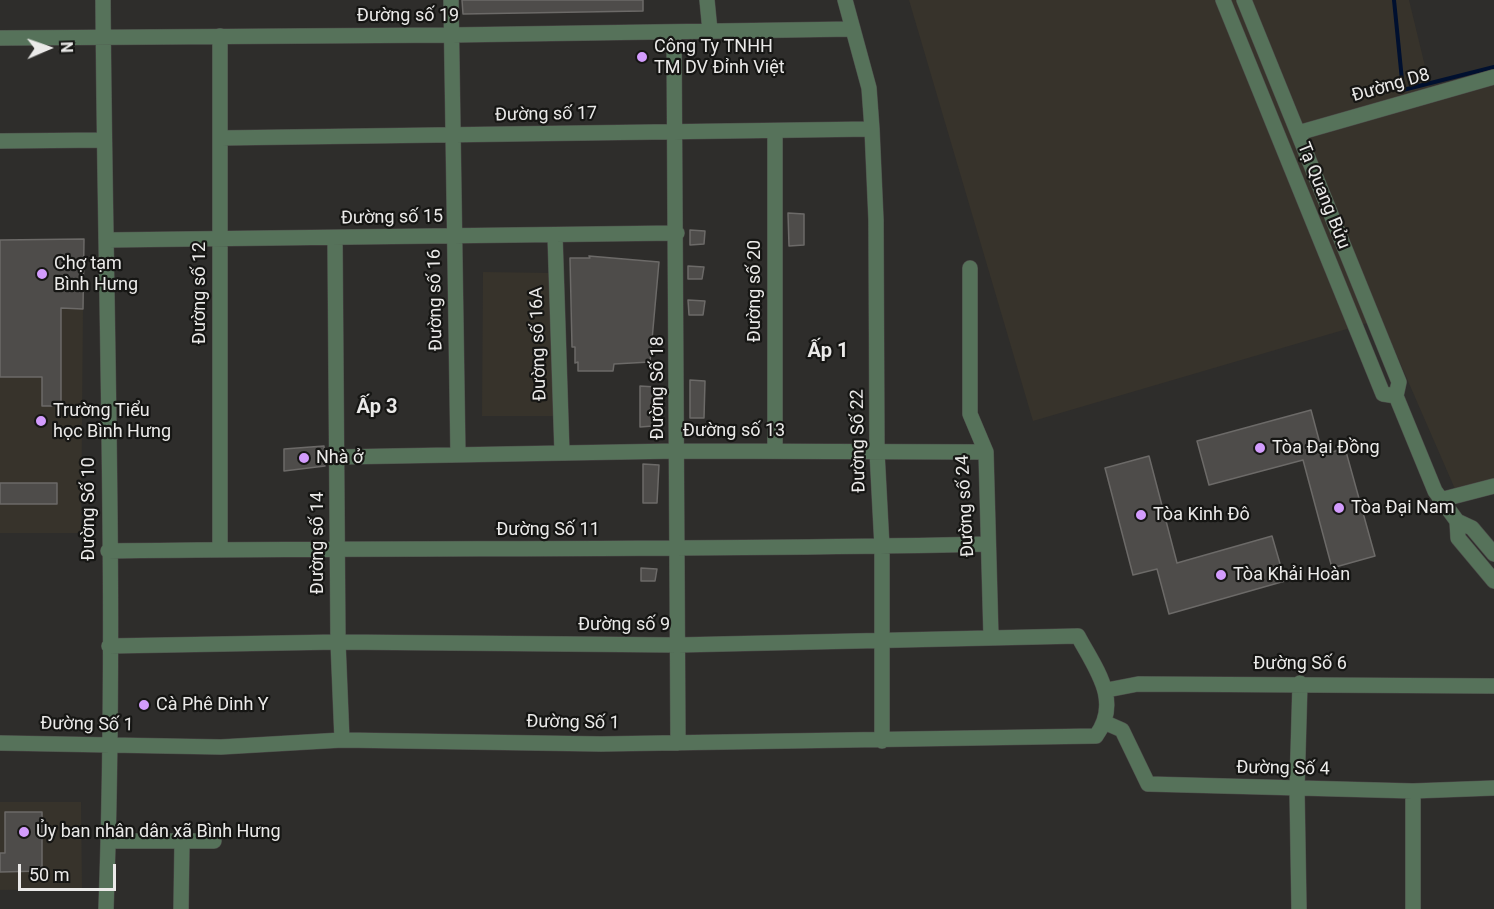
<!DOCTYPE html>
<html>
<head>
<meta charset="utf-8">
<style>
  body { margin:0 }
  #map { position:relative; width:1494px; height:909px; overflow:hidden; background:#2e2d2b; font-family:Roboto,sans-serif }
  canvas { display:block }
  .north { position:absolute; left:18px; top:18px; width:60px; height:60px; -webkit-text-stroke:4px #161614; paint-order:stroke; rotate:88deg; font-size:16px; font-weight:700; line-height:24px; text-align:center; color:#ebeae9 }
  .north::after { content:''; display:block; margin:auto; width:21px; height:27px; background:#ebeae9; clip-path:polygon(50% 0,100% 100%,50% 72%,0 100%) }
  .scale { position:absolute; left:18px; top:864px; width:98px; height:27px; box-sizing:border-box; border:3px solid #ebeae9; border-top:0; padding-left:8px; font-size:18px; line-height:21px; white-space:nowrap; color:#ebeae9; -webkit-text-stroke:4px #161614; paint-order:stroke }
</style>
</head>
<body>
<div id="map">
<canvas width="1494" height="909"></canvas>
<div class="north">N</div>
<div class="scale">50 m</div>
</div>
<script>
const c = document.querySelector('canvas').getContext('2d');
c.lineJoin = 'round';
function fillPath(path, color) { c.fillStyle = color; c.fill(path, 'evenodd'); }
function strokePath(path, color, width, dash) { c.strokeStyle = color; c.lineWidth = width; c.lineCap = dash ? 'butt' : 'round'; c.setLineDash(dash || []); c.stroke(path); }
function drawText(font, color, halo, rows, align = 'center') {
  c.font = font + ' Roboto,sans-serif'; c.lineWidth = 4.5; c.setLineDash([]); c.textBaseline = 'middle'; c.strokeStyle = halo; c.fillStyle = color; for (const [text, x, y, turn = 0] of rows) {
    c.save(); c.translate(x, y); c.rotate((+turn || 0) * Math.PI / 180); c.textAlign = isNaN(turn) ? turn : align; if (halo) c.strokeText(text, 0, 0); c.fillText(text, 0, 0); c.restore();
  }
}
const built = new Path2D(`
  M 909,0 L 1409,0 L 1430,87 L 1494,70 L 1494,479 L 1455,489 L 1381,319 L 1033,421 Z
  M 483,272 L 553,273 L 557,416 L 482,416 Z
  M 0,308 L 83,309 L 81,533 L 0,533 Z
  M 0,802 L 81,802 L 82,889 L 0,890 Z`);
const stream = new Path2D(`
  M 1394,0 L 1403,90 L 1494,67`);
const building = new Path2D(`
  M 462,0 L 643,0 L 643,11 L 463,14 Z
  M 788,213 L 804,214 L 804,245 L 789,246 Z
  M 690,230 L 705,231 L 704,244 L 690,245 Z
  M 84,239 L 83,309 L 61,308 L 61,406 L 42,406 L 42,377 L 0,377 L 0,240 Z
  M 589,256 L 659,262 L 650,362 L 614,364 L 613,371 L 578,371 L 578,362 L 575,363 L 575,347 L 572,347 L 570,258 L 590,258 Z
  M 688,266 L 704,267 L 702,279 L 688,279 Z
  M 688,300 L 705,301 L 703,315 L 689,315 Z
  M 690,380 L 705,381 L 704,418 L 690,418 Z
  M 640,386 L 656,387 L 653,426 L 640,427 Z
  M 1311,410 L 1323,455 L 1345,448 L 1375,556 L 1332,568 L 1303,460 L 1209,485 L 1197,441 Z
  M 324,446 L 325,466 L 284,471 L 284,449 Z
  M 1149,456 L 1177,563 L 1272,536 L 1285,581 L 1169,614 L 1157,569 L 1133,575 L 1105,468 Z
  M 643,464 L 659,465 L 657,503 L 643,503 Z
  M 0,483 L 57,483 L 57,504 L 0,504 Z
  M 641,568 L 657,569 L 655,581 L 641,581 Z
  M 5,812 L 42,812 L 42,871 L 0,872 L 0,853 L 5,853 Z`);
const minor = new Path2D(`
  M 103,0 C 105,303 117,606 106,909
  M 451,0 L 458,455
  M 707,0 L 710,31
  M 845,0 L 869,88 L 872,129 L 876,220 L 877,452 L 882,547 L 882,741
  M 1223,0 L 1383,394 L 1396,396
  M 1244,0 L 1399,382 L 1396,396 L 1435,491 L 1457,521 L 1472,528 L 1494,554
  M 674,33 L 678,743
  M 220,36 L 220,550
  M 0,38 L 452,35 L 853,29
  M 1298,133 L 1494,77
  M 220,138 L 872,129
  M 0,141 L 104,140
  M 555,235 L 562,453
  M 335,238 L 338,642 L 342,740
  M 108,240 L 677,233
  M 970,268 L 970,414 L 986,452 L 991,637
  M 775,451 L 775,132
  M 338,457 L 677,451 L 986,452
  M 1440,500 L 1494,486
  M 1457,521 L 1458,538 L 1494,581
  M 108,551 C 402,547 695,551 988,544
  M 1107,690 L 1138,684 L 1494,686
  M 1106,723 L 1122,730 L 1148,784 L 1413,791 L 1494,788
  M 0,743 L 221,747 L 342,740 L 601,744 L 1096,736 C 1122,701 1095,668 1078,636 L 678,645 L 338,642 L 109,646
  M 1413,791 L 1413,909
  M 108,841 L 214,841
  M 181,909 L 182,842
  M 1299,909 L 1297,789 L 1300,683`);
const markers = [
  [642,57,6,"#d39cfd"],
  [42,274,6,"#d39cfd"],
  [41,421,6,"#d39cfd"],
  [1260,448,6,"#d39cfd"],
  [304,458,6,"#d39cfd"],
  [1339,508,6,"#d39cfd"],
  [1141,515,6,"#d39cfd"],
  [1221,575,6,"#d39cfd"],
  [144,705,6,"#d39cfd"],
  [24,832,6,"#d39cfd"]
];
const streetNames = [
  ["Đường số 19",408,16],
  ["Đường D8",1391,86,-16],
  ["Đường số 17",546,115,-1],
  ["Tạ Quang Bửu",1323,196,68],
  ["Đường số 15",392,218,-1],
  ["Đường số 20",755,291,-90],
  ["Đường số 12",200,293,-90],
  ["Đường số 16",436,300,-91],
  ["Đường số 16A",539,344,-92],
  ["Đường Số 18",658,388,-90],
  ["Đường số 13",734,431],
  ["Đường Số 22",859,441,-91],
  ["Đường số 24",966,506,-93],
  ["Đường Số 10",89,509,-90],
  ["Đường Số 11",548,530],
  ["Đường số 14",318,543,-90],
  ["Đường số 9",624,625],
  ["Đường Số 6",1300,664],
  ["Đường Số 1",573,723,1],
  ["Đường Số 1",87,725,1],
  ["Đường Số 4",1283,769,1]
];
const poiNames = [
  ["Công Ty TNHH",654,47],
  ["TM DV Đỉnh Việt",654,68],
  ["Chợ tạm",54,264],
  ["Bình Hưng",54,285],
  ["Trường Tiểu",53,411],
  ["học Bình Hưng",53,432],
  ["Tòa Đại Đồng",1272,448],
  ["Nhà ở",316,458],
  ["Tòa Đại Nam",1351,508],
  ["Tòa Kinh Đô",1153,515],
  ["Tòa Khải Hoàn",1233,575],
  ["Cà Phê Dinh Y",156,705],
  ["Ủy ban nhân dân xã Bình Hưng",36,832]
];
const neighbourhoodNames = [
  ["Ấp 1",828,352],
  ["Ấp 3",377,408]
];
fillPath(built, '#37332b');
strokePath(stream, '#00102f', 4);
fillPath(building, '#4e4c4a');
strokePath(building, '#6c6a68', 1.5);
strokePath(minor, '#4c4b49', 16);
strokePath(minor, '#56725a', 15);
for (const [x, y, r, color] of markers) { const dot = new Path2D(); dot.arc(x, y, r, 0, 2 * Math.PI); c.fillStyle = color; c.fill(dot); strokePath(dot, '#161614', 2); }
drawText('18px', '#ebeae9', '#161614', streetNames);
drawText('18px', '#ebeae9', '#161614', poiNames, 'left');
drawText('bold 20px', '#ebeae9', '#161614', neighbourhoodNames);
</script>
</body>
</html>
